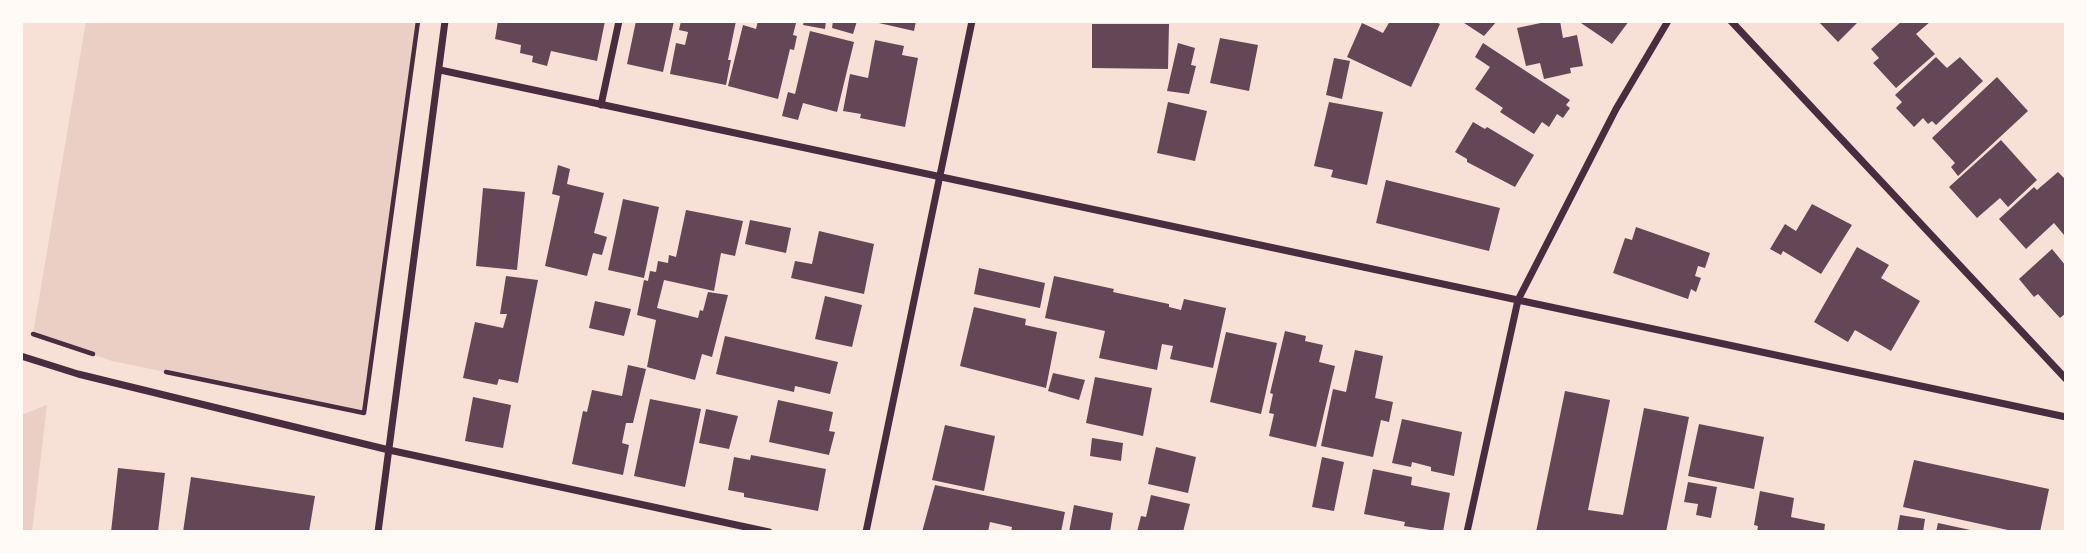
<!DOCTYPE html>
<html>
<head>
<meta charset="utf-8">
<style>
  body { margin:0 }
  #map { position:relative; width:2087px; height:553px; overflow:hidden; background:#f7e1d7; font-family:Merriweather,serif }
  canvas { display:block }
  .frame { position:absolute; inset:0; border:23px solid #fffaf5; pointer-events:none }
</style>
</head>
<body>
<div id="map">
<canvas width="2087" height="553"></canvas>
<div class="frame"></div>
</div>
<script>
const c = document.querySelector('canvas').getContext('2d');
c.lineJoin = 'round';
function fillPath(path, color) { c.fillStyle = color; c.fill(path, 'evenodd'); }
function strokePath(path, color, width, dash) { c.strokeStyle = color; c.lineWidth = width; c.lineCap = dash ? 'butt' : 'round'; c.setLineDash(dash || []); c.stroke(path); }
const green = new Path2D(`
  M 86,21 L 418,21 L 364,413 L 112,361 L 33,334 Z
  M 47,405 L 32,532 L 21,532 L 21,415 Z`);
const building = new Path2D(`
  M 498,21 L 605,21 L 597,61 L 551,51 L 547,66 L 532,62 L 533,56 L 520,53 L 521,45 L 495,39 Z
  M 636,21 L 674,21 L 663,72 L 627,64 Z
  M 681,21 L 736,21 L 728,60 L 731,60 L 726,85 L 670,74 L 676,43 L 685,45 L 688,32 L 679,30 Z
  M 758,21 L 796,23 L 793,35 L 797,36 L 794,50 L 790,49 L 778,99 L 728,86 L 743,25 L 756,29 Z
  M 804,21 L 826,21 L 825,29 L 803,25 Z
  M 833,21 L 857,21 L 853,34 L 832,28 Z
  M 870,21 L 916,21 L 914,31 Z
  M 1390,21 L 1434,21 L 1440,24 L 1411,87 L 1347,57 L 1362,23 L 1383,33 Z
  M 1461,21 L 1497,21 L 1484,36 Z
  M 1550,21 L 1560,21 L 1563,38 L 1577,35 L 1583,66 L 1570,68 L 1571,73 L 1544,79 L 1540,63 L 1526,66 L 1517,28 Z
  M 1578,21 L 1629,21 L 1612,44 Z
  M 1818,21 L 1859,21 L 1838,42 Z
  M 1902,21 L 1931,21 L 1916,34 L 1935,54 L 1896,88 L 1873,63 L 1879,58 L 1871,49 Z
  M 1092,24 L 1169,24 L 1168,69 L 1092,68 Z
  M 810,31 L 854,42 L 837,112 L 803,103 L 798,120 L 782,116 L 788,92 L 795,94 Z
  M 1220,38 L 1258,45 L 1249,91 L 1210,83 Z
  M 875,40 L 904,46 L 902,55 L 918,58 L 905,127 L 860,118 L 861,114 L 843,111 L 850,74 L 868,78 Z
  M 1178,43 L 1195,48 L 1191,65 L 1196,66 L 1189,94 L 1167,91 Z
  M 1483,43 L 1570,100 L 1566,105 L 1570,108 L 1563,118 L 1557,114 L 1549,127 L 1542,122 L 1534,134 L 1500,112 L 1503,108 L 1475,89 L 1490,67 L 1475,57 Z
  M 1936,57 L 1947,68 L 1960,57 L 1983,81 L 1936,125 L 1932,121 L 1928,124 L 1923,118 L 1914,127 L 1896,108 L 1902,102 L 1895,95 Z
  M 1334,58 L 1350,61 L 1342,99 L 1326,95 Z
  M 1997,77 L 2028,111 L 1958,176 L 1951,167 L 1955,163 L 1932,138 Z
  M 1168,102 L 1207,111 L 1195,161 L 1157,153 Z
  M 1329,102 L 1383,112 L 1367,185 L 1331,177 L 1333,170 L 1314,166 Z
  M 1473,122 L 1485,129 L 1487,127 L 1534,155 L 1515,187 L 1467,162 L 1467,159 L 1455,152 Z
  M 2001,140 L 2037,180 L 2008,207 L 2000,198 L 1977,218 L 1949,187 Z
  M 558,165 L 570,169 L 567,184 L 604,193 L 594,233 L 607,237 L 602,255 L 593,253 L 587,276 L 545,266 L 560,196 L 552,194 Z
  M 2058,172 L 2066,180 L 2066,233 L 2064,235 L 2054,223 L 2026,249 L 1999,219 L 2034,187 L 2037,190 Z
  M 1386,180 L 1500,208 L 1489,251 L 1376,223 Z
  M 483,188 L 525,192 L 517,270 L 476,266 Z
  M 623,199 L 659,207 L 644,278 L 608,270 Z
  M 1812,204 L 1852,225 L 1821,274 L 1783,251 L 1781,255 L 1770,249 L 1785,224 L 1796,231 Z
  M 686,210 L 743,221 L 735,256 L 721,253 L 714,291 L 664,280 L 657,308 L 698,318 L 700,310 L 703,311 L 708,292 L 728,295 L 712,357 L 702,354 L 695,380 L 647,367 L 656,320 L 637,315 L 644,280 L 648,281 L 650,271 L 656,272 L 658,261 L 668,263 L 669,255 L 676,257 Z
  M 750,220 L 791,228 L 786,253 L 745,244 Z
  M 1636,227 L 1710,253 L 1705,268 L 1698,266 L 1695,276 L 1701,278 L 1696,292 L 1691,289 L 1688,299 L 1613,273 L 1625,238 L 1632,240 Z
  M 819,231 L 874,244 L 864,294 L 791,278 L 795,261 L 812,264 Z
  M 1857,247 L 1889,265 L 1881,278 L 1920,301 L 1891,351 L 1855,330 L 1848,342 L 1814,322 Z
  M 2052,249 L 2066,266 L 2066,313 L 2060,318 L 2038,294 L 2034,297 L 2019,279 Z
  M 979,268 L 1045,283 L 1040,308 L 974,294 Z
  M 506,276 L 538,280 L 518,383 L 499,379 L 497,385 L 463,378 L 475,322 L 503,328 L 507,314 L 500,314 Z
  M 1054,276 L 1114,289 L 1113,292 L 1169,304 L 1169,307 L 1181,310 L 1184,299 L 1226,308 L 1213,368 L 1170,359 L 1173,346 L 1162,344 L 1157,370 L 1099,358 L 1105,331 L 1045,318 Z
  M 825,296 L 862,305 L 852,347 L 815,339 Z
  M 595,301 L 631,309 L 624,336 L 589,328 Z
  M 974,307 L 1026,319 L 1025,325 L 1057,332 L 1046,388 L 960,366 Z
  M 1285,331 L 1306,336 L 1305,341 L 1323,345 L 1319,362 L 1335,366 L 1316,447 L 1269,436 L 1274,414 L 1269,413 L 1273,394 L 1270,393 Z
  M 1226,332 L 1277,343 L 1261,414 L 1210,402 Z
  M 725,336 L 838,362 L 830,394 L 795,386 L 794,392 L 716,374 Z
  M 1355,350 L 1383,356 L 1375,398 L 1393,402 L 1389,422 L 1381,420 L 1373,457 L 1321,446 L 1333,389 L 1346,392 Z
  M 628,365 L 646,369 L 633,423 L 626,423 L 622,443 L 629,445 L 623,475 L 572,464 L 583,411 L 587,412 L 592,390 L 622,396 Z
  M 1053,373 L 1085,380 L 1079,400 L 1048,391 Z
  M 1095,377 L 1152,388 L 1143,436 L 1086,423 Z
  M 1565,391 L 1610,400 L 1588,510 L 1623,515 L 1644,408 L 1689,417 L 1666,532 L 1536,532 Z
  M 473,397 L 511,405 L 503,448 L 465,441 Z
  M 650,399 L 701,409 L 685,487 L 634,476 Z
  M 778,400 L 833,412 L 829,431 L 835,432 L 829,455 L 769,442 Z
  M 706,409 L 738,416 L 729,449 L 699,443 Z
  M 1402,419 L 1462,432 L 1454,476 L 1431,471 L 1431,467 L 1412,462 L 1411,467 L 1392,463 Z
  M 1699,424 L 1764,437 L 1754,489 L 1688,476 Z
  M 945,425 L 995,436 L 984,491 L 932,480 Z
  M 1092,438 L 1123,443 L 1121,461 L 1090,456 Z
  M 1156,447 L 1196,457 L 1188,493 L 1148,484 Z
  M 751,455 L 826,469 L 818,511 L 744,497 L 744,493 L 728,490 L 734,457 L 750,460 Z
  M 1322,457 L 1344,462 L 1334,511 L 1312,507 Z
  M 1914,460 L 2049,489 L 2040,532 L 2017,532 L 1903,507 Z
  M 118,468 L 165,473 L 158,532 L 111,532 Z
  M 1373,469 L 1412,477 L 1411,485 L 1450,493 L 1443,532 L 1404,526 L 1405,522 L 1364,514 Z
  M 191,477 L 315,496 L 309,532 L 183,532 Z
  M 1688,482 L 1717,487 L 1711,518 L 1696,515 L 1698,504 L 1684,502 Z
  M 935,485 L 1065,512 L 1061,532 L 1011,532 L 1012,527 L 990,522 L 988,532 L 922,532 Z
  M 1760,491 L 1794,498 L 1791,517 L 1825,524 L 1824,532 L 1757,532 L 1758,526 L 1754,525 Z
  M 1151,495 L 1190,504 L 1183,532 L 1137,532 L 1141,516 L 1146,517 Z
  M 1074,505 L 1113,513 L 1110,532 L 1069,532 Z
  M 1900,515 L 1925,519 L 1923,532 L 1897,532 Z
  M 1938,523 L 1975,531 L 1975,532 L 1936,532 Z`);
const path = new Path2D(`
  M 33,334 L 93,354
  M 166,372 L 364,413 L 418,21`);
const minor = new Path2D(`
  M 1731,21 L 2066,379
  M 440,70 L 2066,417
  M 601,105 L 619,21
  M 21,356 L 78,374 L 389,450 L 769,532
  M 378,532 L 445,21
  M 866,532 L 972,21
  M 1467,532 L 1518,300 L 1616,109 L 1668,21`);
fillPath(green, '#ebcfc5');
fillPath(building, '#644757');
strokePath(path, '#4a2c40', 4.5);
strokePath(minor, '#4a2c40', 7);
</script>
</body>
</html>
